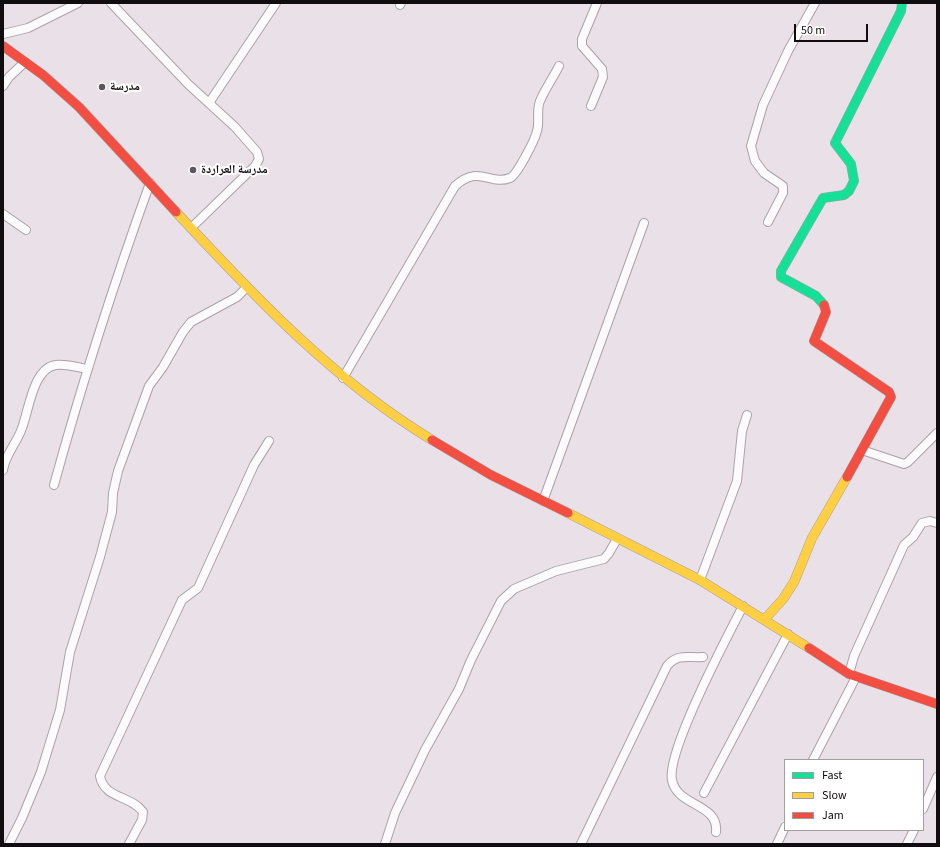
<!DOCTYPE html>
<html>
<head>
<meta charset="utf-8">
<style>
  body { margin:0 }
  #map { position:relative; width:940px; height:847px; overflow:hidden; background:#eae0e8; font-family:"Source Sans 3",sans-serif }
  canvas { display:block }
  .frame { position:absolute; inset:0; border:4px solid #110c10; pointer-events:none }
  .legend { position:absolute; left:784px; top:759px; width:140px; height:72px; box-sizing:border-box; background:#fff; border:1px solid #a09e9f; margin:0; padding:5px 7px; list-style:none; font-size:12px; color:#110c10 }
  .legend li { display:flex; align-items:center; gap:8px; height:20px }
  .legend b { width:20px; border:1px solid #a09e9f }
  .scale { position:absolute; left:794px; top:24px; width:74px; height:18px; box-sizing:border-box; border:2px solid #110c10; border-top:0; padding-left:5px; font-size:12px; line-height:14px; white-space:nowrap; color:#110c10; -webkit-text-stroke:3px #fff; paint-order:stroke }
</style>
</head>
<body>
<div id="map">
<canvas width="940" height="847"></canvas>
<div class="frame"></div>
<ul class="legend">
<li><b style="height:5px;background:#16e098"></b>Fast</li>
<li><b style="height:5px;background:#ffcf43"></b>Slow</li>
<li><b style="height:5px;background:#f24e42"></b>Jam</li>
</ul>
<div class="scale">50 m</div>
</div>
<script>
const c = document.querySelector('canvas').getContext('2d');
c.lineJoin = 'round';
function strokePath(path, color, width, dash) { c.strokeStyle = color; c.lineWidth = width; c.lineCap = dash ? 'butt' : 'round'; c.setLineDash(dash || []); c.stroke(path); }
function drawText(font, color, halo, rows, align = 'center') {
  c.font = font + ' "Source Sans 3","Noto Naskh Arabic",sans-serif'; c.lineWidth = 4; c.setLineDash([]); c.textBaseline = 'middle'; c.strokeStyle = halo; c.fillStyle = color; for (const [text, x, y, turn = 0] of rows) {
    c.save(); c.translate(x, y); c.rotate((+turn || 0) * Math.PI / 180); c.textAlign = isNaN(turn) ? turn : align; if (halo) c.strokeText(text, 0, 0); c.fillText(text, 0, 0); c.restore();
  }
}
const street = new Path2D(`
  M 111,3 L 188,84 L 235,127 L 257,152 L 259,159 L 255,166 L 191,228
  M 400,5 L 401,3
  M 3,34 L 28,28 L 78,3
  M 3,86 L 9,77 L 25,62
  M 209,103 L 276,3
  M 591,106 L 603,77 L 602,69 L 582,46 L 582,39 L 597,3
  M 3,214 L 26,230
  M 768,222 L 783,193 L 783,186 L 764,173 L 755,161 L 751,146 L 763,105 L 788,51 L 815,3
  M 343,378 L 455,186 C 479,164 490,186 510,178 C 517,175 535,140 537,131 C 540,121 536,111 540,101 C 545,89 553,78 559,66
  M 862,450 L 904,464 L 908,462 L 937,433
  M 3,470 C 6,453 17,443 22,428 C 29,410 33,368 56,365 C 66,364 77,367 87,369
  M 54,485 C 82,383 114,283 150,183
  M 543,501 L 644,223
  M 700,580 L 737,481 L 742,431 L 747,415
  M 849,674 L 854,656 L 904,545 L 913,537 L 922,523 L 930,521 L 937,523
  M 813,760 L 856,677
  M 704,793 L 788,634
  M 923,809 L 937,777
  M 716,832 C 719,803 677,807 672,780 C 666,752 728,635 743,606
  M 9,844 L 22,818 L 41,772 L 60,710 L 70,652 L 100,557 L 112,512 L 113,493 L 118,471 L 149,386 L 163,367 L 183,332 L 191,322 L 237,297 L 246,288
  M 129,844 L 142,820 L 143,812 C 131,795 104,799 100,776 L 182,600 L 198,588 L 254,465 L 269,441
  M 385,844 L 395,813 L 425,750 L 459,689 L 471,660 L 501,601 L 514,589 L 556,571 L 604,559 L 609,553 L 617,539
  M 581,844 L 667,666 C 678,653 688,658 703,657
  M 777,844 L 785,827
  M 907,844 L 914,830`);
const fast = new Path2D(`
  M 824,305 L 816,296 L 781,277 L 781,271 L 823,198 L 844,195 L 849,191 L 854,181 L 851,164 L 835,143 L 901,11 L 902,3`);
const slow = new Path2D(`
  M 176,212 C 254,296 333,380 432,440
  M 568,513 L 700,580 L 809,648
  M 765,619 L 783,599 L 794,582 L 812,538 L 847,477`);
const jam = new Path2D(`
  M 3,46 L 43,75 L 79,107 L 176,212
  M 824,305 L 826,312 L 814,341 L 889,392 L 891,397 L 847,477
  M 432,440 L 491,475 L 568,513
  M 809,648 L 849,674 L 937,704`);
const markers = [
  [102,87,4,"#5d565c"],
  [193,170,4,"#5d565c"]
];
const poiNames = [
  ["مدرسة",110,87],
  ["مدرسة العراردة",201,170]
];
strokePath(street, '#aaa2a8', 10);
strokePath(fast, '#aaa2a8', 10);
strokePath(slow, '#aaa2a8', 10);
strokePath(jam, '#aaa2a8', 10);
strokePath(street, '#fcfafc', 8);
strokePath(fast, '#16e098', 9);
strokePath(slow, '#ffcf43', 9);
strokePath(jam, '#f24e42', 9);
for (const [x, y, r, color] of markers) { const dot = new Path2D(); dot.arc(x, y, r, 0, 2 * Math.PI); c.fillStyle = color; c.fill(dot); strokePath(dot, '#fff', 1.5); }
drawText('bold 12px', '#110c10', '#fff', poiNames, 'left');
</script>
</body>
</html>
